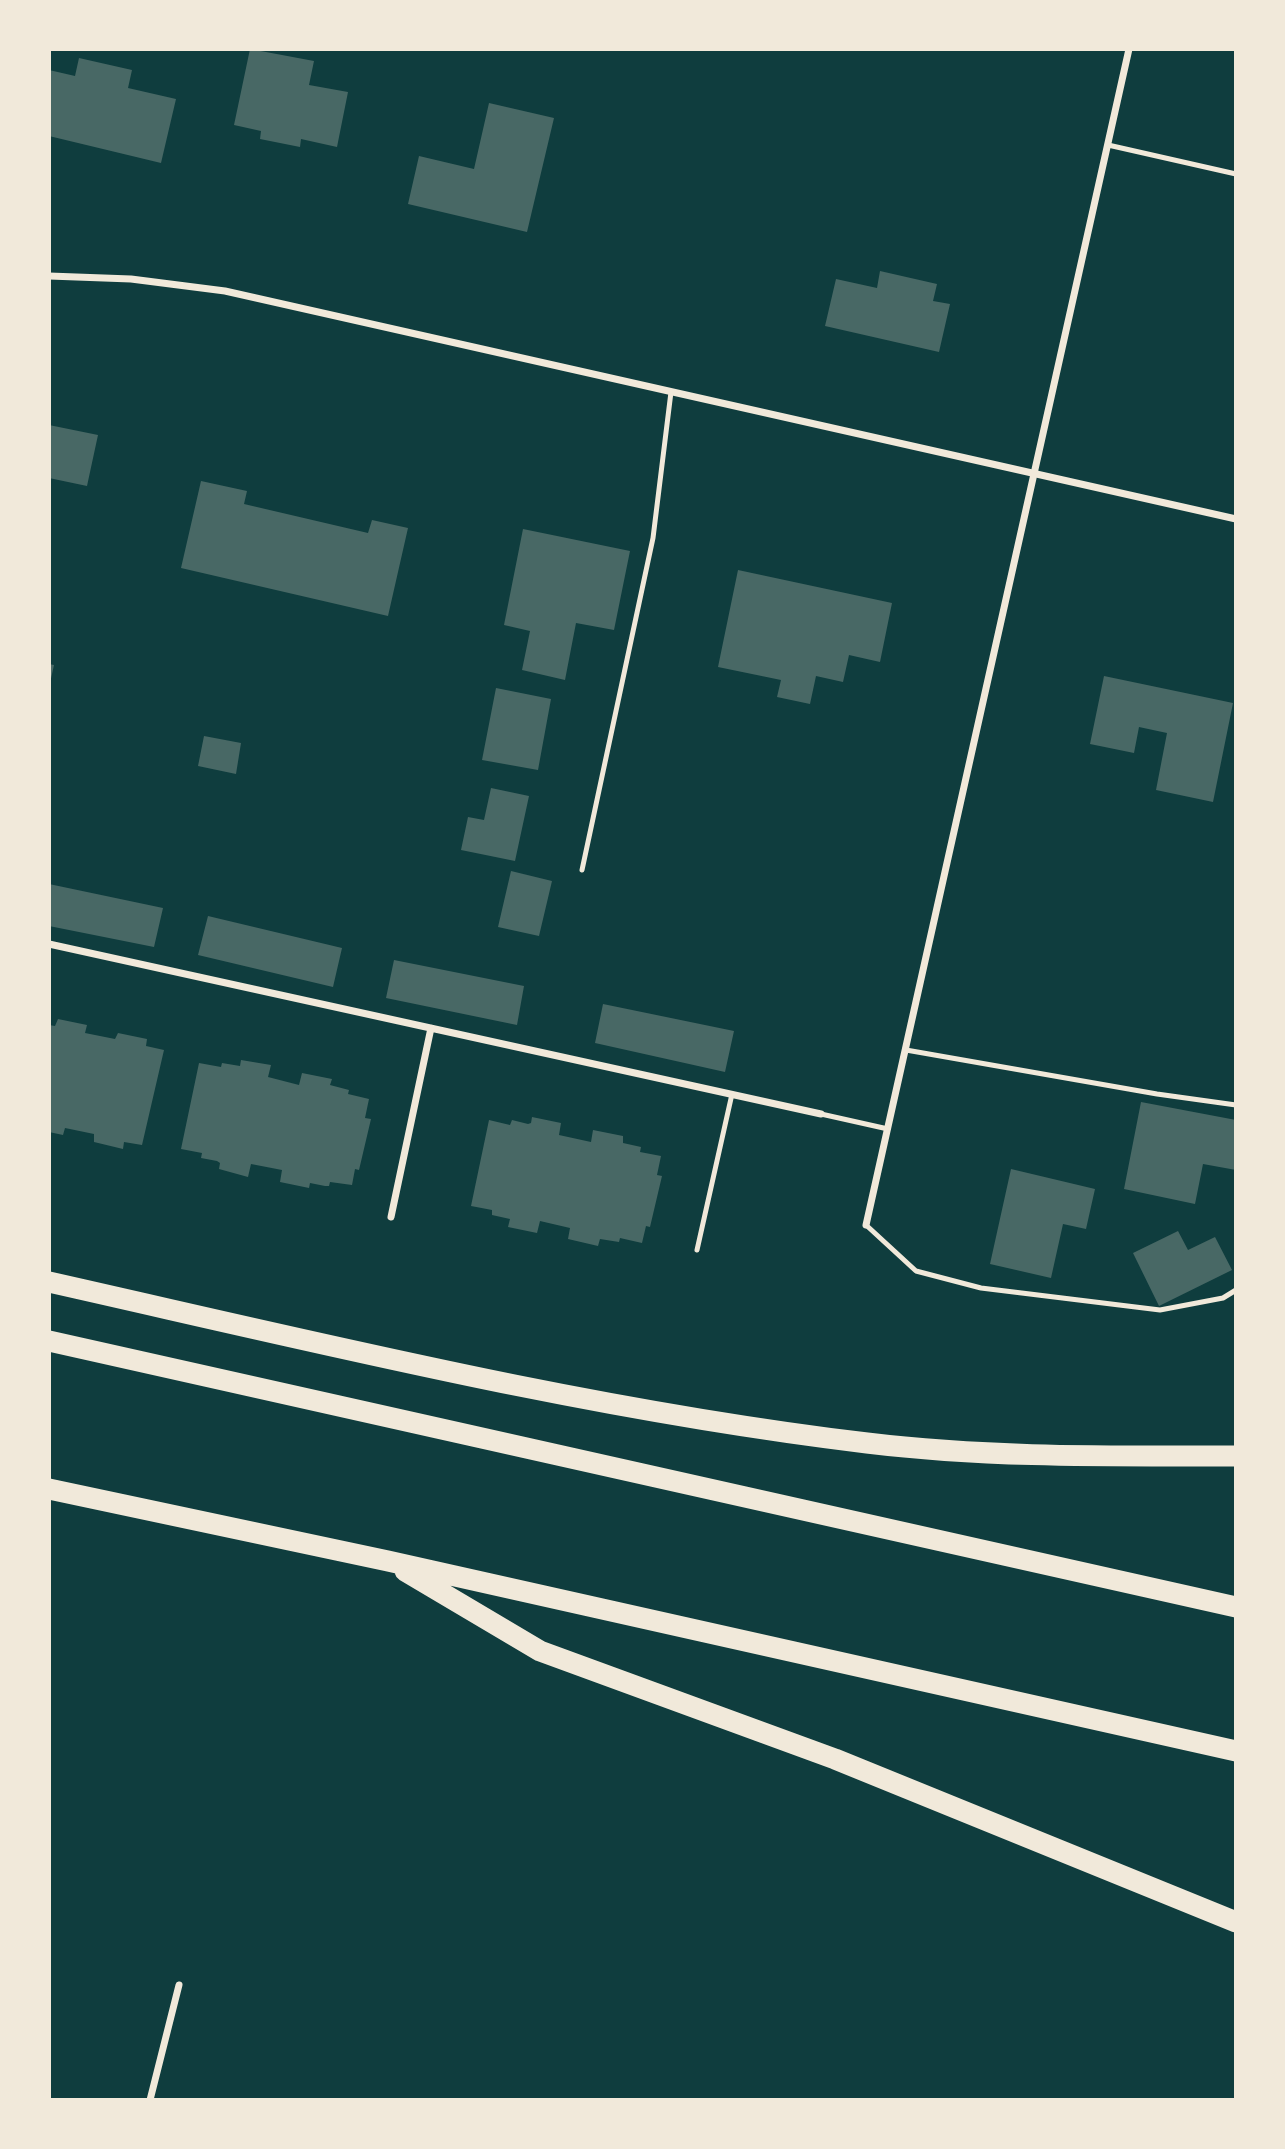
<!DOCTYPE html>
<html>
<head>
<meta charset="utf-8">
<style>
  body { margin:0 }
  #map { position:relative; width:1285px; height:2149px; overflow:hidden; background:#0f3d3e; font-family:Bitter,serif }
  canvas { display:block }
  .frame { position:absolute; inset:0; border:51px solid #f1e9da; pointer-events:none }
</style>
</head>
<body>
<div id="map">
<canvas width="1285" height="2149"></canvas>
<div class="frame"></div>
</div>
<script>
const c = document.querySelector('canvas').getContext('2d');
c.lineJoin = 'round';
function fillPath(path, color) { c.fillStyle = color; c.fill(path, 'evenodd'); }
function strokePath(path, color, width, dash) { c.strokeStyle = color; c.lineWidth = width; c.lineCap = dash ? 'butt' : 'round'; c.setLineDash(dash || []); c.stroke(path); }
const building = new Path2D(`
  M 250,49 L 314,61 L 309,85 L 348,92 L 337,147 L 301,139 L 300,147 L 260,139 L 261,131 L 234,125 Z
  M 79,58 L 132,70 L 128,88 L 176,99 L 161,163 L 49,136 L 49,70 L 75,76 Z
  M 489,103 L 554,118 L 527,232 L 408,204 L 419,156 L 474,169 Z
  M 880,271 L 937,284 L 933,301 L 950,304 L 939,352 L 825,326 L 836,279 L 877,288 Z
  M 49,425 L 98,435 L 87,486 L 49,478 Z
  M 201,481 L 247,491 L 244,504 L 368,533 L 372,520 L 408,528 L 388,616 L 181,568 Z
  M 523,529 L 630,551 L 614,630 L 576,623 L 565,680 L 522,670 L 530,631 L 504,625 Z
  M 738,570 L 892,603 L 880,662 L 849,655 L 843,682 L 816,676 L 810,704 L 777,697 L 781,680 L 718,667 Z
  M 49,664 L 54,665 L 50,683 L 49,683 Z
  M 1104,676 L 1233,703 L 1213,802 L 1156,790 L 1167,733 L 1139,727 L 1134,753 L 1090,744 Z
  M 496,688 L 551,699 L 538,770 L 482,760 Z
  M 204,736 L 241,743 L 236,774 L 198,766 Z
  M 491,788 L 529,796 L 515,861 L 461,850 L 468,817 L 484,820 Z
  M 511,871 L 552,881 L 539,936 L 498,927 Z
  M 49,884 L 163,908 L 154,947 L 49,926 Z
  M 208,916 L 342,948 L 333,987 L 198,955 Z
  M 394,960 L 524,986 L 517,1025 L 386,998 Z
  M 603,1004 L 734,1031 L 725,1072 L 595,1043 Z
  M 58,1019 L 87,1025 L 85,1033 L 115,1039 L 118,1033 L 147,1039 L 146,1046 L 164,1050 L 142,1145 L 124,1142 L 123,1149 L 94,1142 L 94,1134 L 65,1128 L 63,1135 L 49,1132 L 49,1025 L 55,1026 Z
  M 241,1060 L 271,1065 L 268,1077 L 299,1085 L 302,1073 L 332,1079 L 330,1085 L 349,1090 L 348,1094 L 369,1099 L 365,1118 L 371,1119 L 359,1170 L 355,1169 L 352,1185 L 330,1182 L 329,1186 L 325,1186 L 310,1183 L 309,1188 L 280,1182 L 282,1170 L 251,1164 L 248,1177 L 219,1169 L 220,1163 L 217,1161 L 201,1158 L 202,1153 L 181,1149 L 199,1063 L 221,1067 L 222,1063 L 240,1066 Z
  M 1141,1102 L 1236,1120 L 1236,1170 L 1203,1164 L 1195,1204 L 1124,1189 Z
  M 532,1117 L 561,1123 L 559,1135 L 591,1142 L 593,1130 L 623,1136 L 623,1143 L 641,1147 L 640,1152 L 661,1156 L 657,1175 L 662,1176 L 650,1227 L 646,1226 L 642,1243 L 620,1238 L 619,1242 L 600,1239 L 598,1246 L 568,1239 L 570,1228 L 540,1221 L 537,1233 L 508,1227 L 510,1219 L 492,1215 L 492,1210 L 471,1206 L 489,1120 L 510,1125 L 512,1120 L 528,1124 L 531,1123 Z
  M 1011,1169 L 1095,1189 L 1086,1229 L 1063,1224 L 1051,1278 L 990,1264 Z
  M 1178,1231 L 1188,1250 L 1215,1237 L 1232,1270 L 1159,1306 L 1133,1253 Z`);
const service = new Path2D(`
  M 1108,145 L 1236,174
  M 582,870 L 653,538 L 671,392
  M 906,1050 L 1157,1094 L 1236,1105
  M 821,1114 L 888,1129
  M 866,1225 L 916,1271 L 981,1288 L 1160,1310 L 1223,1298 L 1236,1290
  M 697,1250 L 732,1094`);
const minor = new Path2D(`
  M 49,276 L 131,279 L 225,291 L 1236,519
  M 49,944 L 821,1114
  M 391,1217 L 431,1028
  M 866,1225 L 1129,49
  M 150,2100 L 179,1985`);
const motorway = new Path2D(`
  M 49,1282 C 320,1343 591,1410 867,1443 C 990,1458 1113,1456 1236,1456
  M 49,1341 L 1236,1607
  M 49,1489 L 388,1561 L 1236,1751
  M 405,1571 L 540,1651 L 835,1759 L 1236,1922`);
fillPath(building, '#486865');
strokePath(service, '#f1e9da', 5);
strokePath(minor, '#f1e9da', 7);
strokePath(motorway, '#f1e9da', 21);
</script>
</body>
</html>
